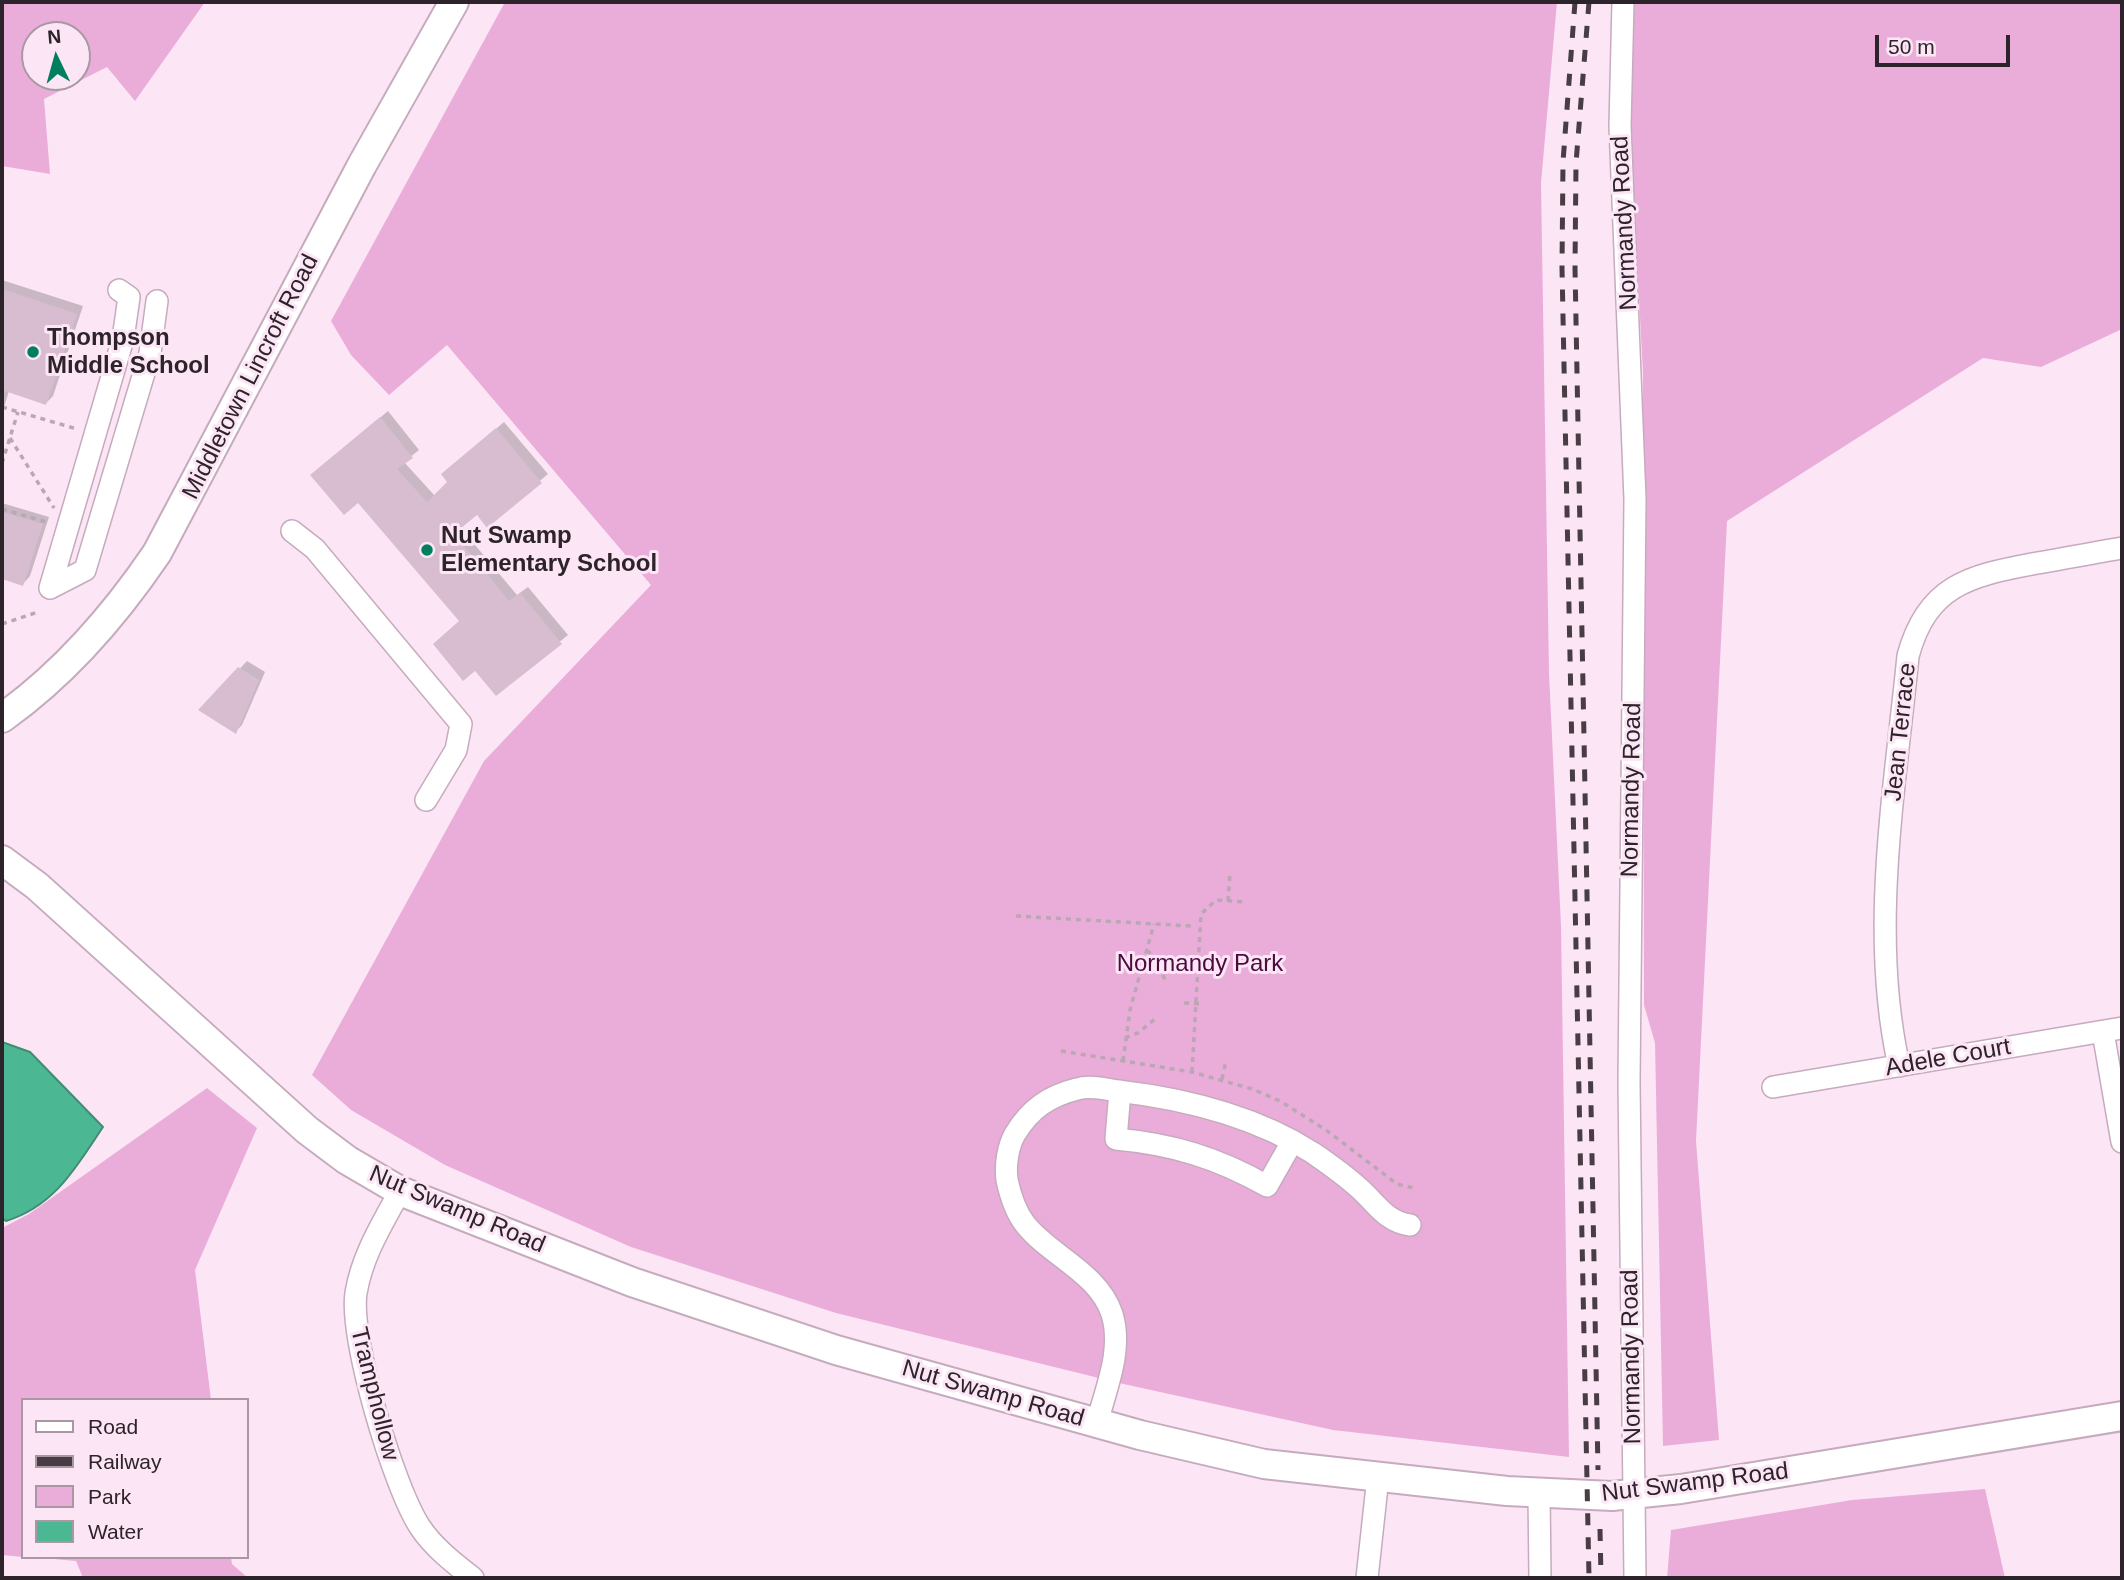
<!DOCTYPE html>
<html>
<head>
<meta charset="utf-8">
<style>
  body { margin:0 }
  #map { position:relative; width:2124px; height:1580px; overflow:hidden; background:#fce6f5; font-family:Helvetica,sans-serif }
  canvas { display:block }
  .frame { position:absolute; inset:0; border:4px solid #2d232a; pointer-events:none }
  .legend { position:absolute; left:21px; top:1398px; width:228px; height:161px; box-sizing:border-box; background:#fce6f5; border:2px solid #a998a4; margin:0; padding:9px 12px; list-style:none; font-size:21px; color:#2d232a }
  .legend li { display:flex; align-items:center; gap:14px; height:35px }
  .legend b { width:35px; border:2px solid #a998a4 }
  .north { position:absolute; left:21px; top:21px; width:70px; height:70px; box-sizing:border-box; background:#fce6f5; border:2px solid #a998a4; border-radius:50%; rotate:355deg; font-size:19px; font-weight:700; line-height:28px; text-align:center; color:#2d232a }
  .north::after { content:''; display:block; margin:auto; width:24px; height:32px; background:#007f5f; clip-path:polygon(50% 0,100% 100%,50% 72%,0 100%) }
  .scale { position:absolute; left:1875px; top:35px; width:135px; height:32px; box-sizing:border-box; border:4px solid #2d232a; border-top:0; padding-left:9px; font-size:21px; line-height:24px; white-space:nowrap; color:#2d232a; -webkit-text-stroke:5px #fce6f5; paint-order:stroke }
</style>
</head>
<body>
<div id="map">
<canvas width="2124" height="1580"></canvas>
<div class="frame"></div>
<ul class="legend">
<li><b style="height:9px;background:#fff"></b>Road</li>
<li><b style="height:9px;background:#493d45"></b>Railway</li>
<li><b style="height:19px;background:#eaadda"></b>Park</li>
<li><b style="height:19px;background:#4cb893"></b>Water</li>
</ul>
<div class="north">N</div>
<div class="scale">50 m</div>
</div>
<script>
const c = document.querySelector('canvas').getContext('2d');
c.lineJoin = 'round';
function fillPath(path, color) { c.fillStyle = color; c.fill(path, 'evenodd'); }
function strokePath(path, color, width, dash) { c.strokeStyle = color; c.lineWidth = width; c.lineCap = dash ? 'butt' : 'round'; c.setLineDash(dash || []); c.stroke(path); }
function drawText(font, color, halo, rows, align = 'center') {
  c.font = font + ' Helvetica,sans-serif'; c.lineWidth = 6; c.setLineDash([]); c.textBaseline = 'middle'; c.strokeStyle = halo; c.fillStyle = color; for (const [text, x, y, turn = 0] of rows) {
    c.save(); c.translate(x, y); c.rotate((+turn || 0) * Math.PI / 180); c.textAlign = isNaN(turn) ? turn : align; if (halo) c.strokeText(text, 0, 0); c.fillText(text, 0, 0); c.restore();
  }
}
const green = new Path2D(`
  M 2,2 L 205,2 L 135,101 L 107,67 L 44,99 L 50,174 L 2,166 ZM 35,35 L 77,35 L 77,77 L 35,77 Z
  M 505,2 L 1557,2 L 1541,183 L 1549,673 L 1561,926 L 1569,1457 L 1333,1430 L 1119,1383 L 836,1313 L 631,1247 L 445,1165 L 351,1110 L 312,1075 L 484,761 L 651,585 L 447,345 L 389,395 L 351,355 L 331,321 Z
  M 1635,2 L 2122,2 L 2122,329 L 2041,367 L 1983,358 L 1727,521 L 1696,1141 L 1719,1440 L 1663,1446 L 1655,1043 L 1644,1005 L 1643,373 L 1628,91 Z
  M 207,1088 L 257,1128 L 195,1270 L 211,1400 L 23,1400 L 23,1557 L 2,1555 L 2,1228 L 29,1214 Z
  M 1985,1489 L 2005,1578 L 1667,1578 L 1671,1530 L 1852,1500 Z
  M 31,1557 L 231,1557 L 232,1564 L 248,1578 L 83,1578 L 76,1561 Z`);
const water = new Path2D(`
  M 2,1042 L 30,1052 L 103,1127 C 76,1167 55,1206 6,1221 L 2,1218 Z`);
const shadow = new Path2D(`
  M 2,280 L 83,306 L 53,396 L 46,403 L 9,391 L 2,414 Z
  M 388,411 L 419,450 L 404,462 L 435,496 L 449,482 L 451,467 L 504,422 L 548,474 L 487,526 L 478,513 L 460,527 L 517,595 L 528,587 L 568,635 L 496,693 L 461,621 L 358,500 L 320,468 Z
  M 2,503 L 49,517 L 30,576 L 23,584 L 2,577 Z
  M 247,661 L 265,672 L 242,725 L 235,732 L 201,710 Z`);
const building = new Path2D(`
  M 2,289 L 77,314 L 46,405 L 2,390 Z
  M 380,417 L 413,458 L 397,469 L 427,502 L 447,482 L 441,474 L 496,428 L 542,483 L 487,528 L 477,515 L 454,534 L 509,601 L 520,593 L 562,644 L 496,696 L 475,671 L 463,681 L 433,644 L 459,621 L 358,503 L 344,515 L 310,475 Z
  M 2,512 L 43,524 L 23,586 L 2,579 Z
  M 238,667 L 259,680 L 236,734 L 198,710 Z`);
const path = new Path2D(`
  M 2,407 L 77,429
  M 10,438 L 54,508
  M 2,463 L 18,412
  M 2,509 L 50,523
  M 2,624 L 38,612
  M 1228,901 L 1230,873
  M 1016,916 L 1191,926
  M 1147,950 L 1158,962 L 1166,983
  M 1184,1003 L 1202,1004
  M 1125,1038 L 1138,1033 L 1155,1019
  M 1061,1051 L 1192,1072 L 1252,1089 L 1280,1101 L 1326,1130 L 1397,1184 L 1414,1188
  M 1123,1061 L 1130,1010 L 1154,924
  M 1192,1072 L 1201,914 L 1216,900 L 1246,902
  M 1222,1079 L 1226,1061`);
const minor = new Path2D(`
  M 1623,2 L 1620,126 L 1635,499 L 1629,1081 L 1635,1578
  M 292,531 L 315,549 L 461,724 L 456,750 L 426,800
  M 50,588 L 85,570 L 150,353 L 157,301
  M 50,588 L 123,339 L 129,297 L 119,290
  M 2103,1032 L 2122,1142
  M 1899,1066 C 1869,932 1895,790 1908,656 C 1927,586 1968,576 2032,564 C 2062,559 2092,553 2122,548
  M 1773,1087 L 2122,1028
  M 1120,1091 L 1116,1139 C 1172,1144 1218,1158 1267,1186 L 1292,1142
  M 400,1191 C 382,1224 362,1256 356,1293 C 349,1338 394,1488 420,1527 C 433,1547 455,1564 473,1578
  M 1097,1423 C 1106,1388 1123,1350 1112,1314 C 1098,1272 1050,1256 1025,1224 C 1015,1211 1010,1194 1007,1180 C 1005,1165 1008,1146 1015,1134 C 1030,1109 1049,1096 1077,1089 C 1090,1085 1105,1089 1118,1091 C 1187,1099 1255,1116 1313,1153 C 1329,1164 1346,1176 1360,1189 C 1376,1203 1386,1222 1410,1225
  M 1539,1494 L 1540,1578
  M 1367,1578 L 1378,1477`);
const major = new Path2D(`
  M 2,718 C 64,674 115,615 157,553 L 362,165 L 454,2
  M 2,860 L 37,886 L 307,1130 L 347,1160 L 400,1191 L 632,1282 L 836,1350 L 1140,1435 L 1264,1464 L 1507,1491 L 1612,1496 L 1681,1489 L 2122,1416`);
const rail = new Path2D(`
  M 1575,2 L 1563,162 L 1562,268 L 1589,1578
  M 1589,2 L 1576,163 L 1575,268 L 1598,1470
  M 1600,1529 L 1601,1578`);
const markers = [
  [33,352,7,"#007f5f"],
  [427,550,7,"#007f5f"]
];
const streetNames = [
  ["Normandy Road",1625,223,-93],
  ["Middletown Lincroft Road",251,377,-63],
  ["Jean Terrace",1901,732,-84],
  ["Normandy Road",1632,790,-89],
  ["Adele Court",1948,1058,-10],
  ["Nut Swamp Road",457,1210,23],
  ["Normandy Road",1632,1357,-91],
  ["Tramphollow",374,1394,76],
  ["Nut Swamp Road",993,1394,16],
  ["Nut Swamp Road",1695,1483,-7]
];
const poiNames = [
  ["Thompson",47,338],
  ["Middle School",47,366],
  ["Nut Swamp",441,536],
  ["Elementary School",441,564]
];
const parkNames = [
  ["Normandy Park",1200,964]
];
fillPath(green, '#eaadda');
fillPath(water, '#4cb893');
strokePath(water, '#438b74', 2);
fillPath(shadow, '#0003');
fillPath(building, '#d8bdd0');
strokePath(minor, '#c6abbe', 24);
strokePath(major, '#c6abbe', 32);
strokePath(path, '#b9a7b3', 3.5, [5, 5]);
strokePath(minor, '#fff', 21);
strokePath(major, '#fff', 28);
strokePath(rail, '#493d45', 5, [12, 12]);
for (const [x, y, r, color] of markers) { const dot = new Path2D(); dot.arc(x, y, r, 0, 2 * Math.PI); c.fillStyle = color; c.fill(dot); strokePath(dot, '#fce6f5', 2.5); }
drawText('24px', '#2d232a', '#fce6f5', streetNames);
drawText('bold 24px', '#2d232a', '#fce6f5', poiNames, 'left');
drawText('24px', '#4c0a41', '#fce6f5', parkNames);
</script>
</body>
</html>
